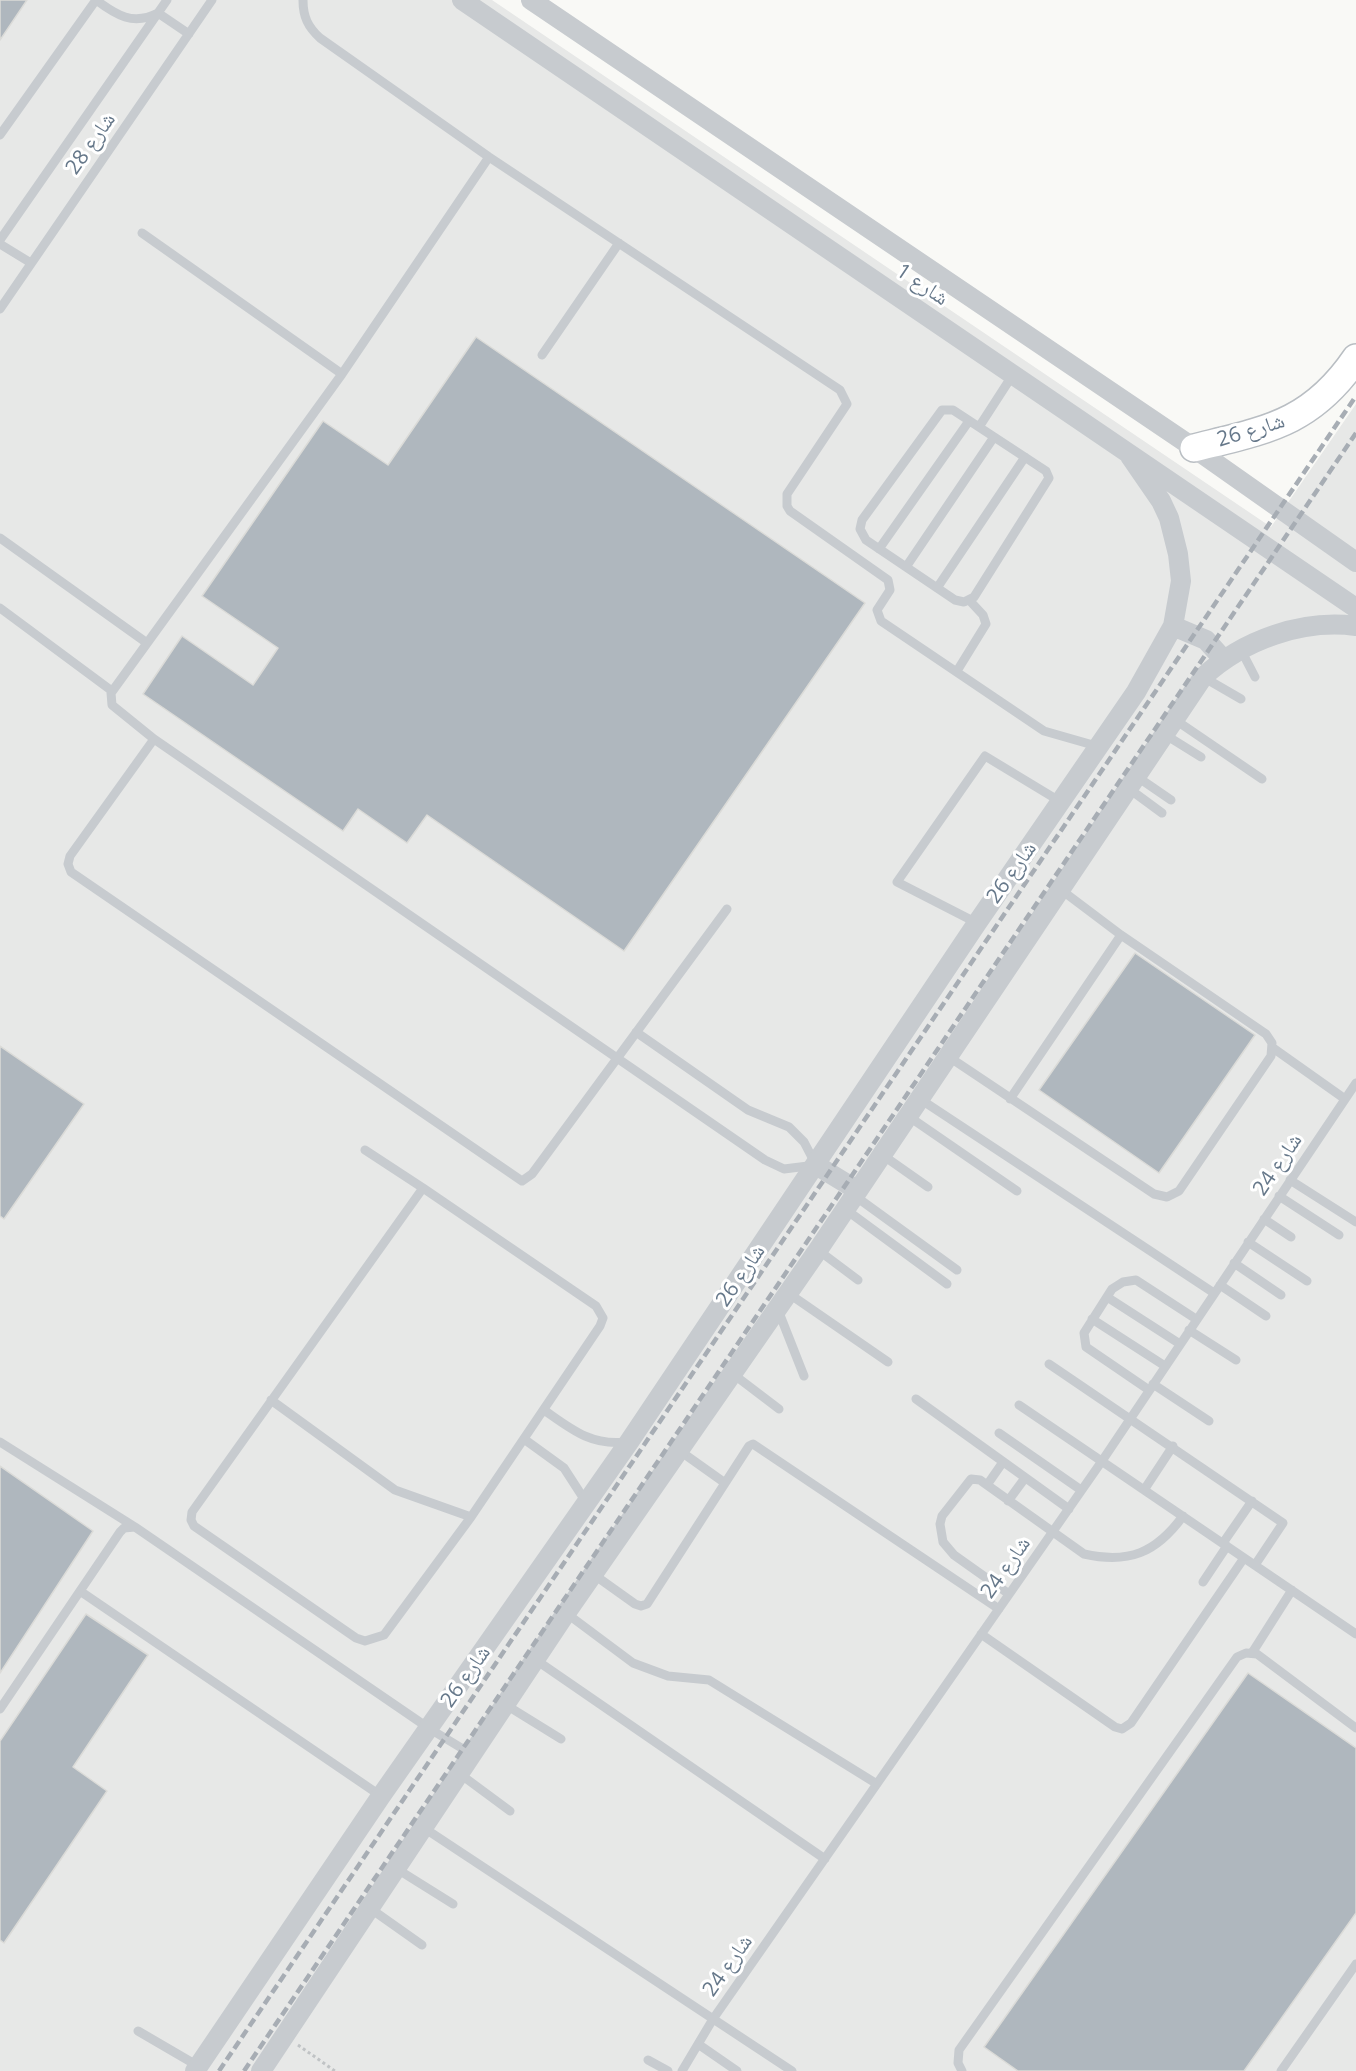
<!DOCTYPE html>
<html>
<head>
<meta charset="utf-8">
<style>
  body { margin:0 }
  canvas { display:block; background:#f9f9f6 }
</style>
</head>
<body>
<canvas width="1356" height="2071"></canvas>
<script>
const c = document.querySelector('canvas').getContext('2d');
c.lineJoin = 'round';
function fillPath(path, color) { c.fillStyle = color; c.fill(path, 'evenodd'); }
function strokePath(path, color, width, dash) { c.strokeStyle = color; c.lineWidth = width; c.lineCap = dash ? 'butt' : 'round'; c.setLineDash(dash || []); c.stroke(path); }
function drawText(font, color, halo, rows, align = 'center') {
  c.font = font + ' "Open Sans","Noto Naskh Arabic",sans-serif'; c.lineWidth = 6; c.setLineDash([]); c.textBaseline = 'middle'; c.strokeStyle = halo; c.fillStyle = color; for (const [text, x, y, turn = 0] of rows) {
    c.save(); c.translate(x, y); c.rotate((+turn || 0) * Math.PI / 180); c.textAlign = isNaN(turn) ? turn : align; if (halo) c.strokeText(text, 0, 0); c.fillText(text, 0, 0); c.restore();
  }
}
const built = new Path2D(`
  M 0,0 L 492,0 L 1271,527 L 1356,404 L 1356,2071 L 0,2071 Z`);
const building = new Path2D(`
  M 0,0 L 27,0 L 0,40 Z
  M 476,337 L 865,603 L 624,951 L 427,815 L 407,843 L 358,809 L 343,831 L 143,694 L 182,636 L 253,685 L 278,648 L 202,596 L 323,421 L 388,465 Z
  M 1135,953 L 1255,1035 L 1159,1173 L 1039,1090 Z
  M 0,1046 L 84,1104 L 4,1219 L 0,1216 Z
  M 0,1466 L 93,1531 L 0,1673 Z
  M 86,1614 L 148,1655 L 73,1767 L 107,1791 L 4,1943 L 0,1940 L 0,1741 Z
  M 1248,1673 L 1356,1748 L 1356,1913 L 1244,2071 L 1018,2071 L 984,2047 Z`);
const path = new Path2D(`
  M 298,2045 L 335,2071`);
const service = new Path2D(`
  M 303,0 C 303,17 308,27 320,38 L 489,157 L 840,390 L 847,404 L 787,494 L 787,506 L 790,511 L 888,580 L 890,590 L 877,610 L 881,621 L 1044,731 L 1100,747
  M 158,13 L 189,34
  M 0,135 L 96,0 C 116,15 133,26 158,13
  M 489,157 L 342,374 L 111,693 L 112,705 L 154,739 L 765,1160 L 784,1169 L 816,1165 L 804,1142 L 789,1127 L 748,1110 L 636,1032
  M 142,233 L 342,374
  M 0,240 L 167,0
  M 0,244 L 31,263
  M 0,309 L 212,0
  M 542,355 L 619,243
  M 942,410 L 953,410 L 1046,471 L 1049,478 L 974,597 L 964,602 L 955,600 L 866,540 L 860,529 L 862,520 Z
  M 979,427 L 1012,376
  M 0,538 L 147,643
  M 879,549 L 969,421
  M 906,567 L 994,437
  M 937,588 L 1025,457
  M 0,608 L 112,691
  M 1241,650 L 1255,677
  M 957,671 L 986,624 L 983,615 L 970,601
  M 1203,677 L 1241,699
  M 1174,719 L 1262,779
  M 1164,734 L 1201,757
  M 154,739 L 70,856 L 68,864 L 71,872 L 522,1181 L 532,1174 L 727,909
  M 1136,776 L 1171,800
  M 1128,788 L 1162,813
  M 977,923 L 897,882 L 985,756 L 1061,802
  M 1273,1048 L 1345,1099
  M 949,1057 L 1154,1194 L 1167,1197 L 1179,1191 L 1271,1056 L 1272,1043 L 1266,1034 L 1121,935 L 1060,889
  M 920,1099 L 1214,1293
  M 1010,1099 L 1121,935
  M 908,1116 L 1017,1191
  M 365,1150 L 423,1188 L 192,1512 L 191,1520 L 194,1526 L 356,1638 L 365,1641 L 384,1635 L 471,1517 L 600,1326 L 603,1318 L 596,1306 L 423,1188
  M 881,1154 L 928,1187
  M 1290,1180 L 1356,1222
  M 855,1196 L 957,1270
  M 1279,1196 L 1339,1235
  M 845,1209 L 947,1284
  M 1264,1219 L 1291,1237
  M 1248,1242 L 1307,1281
  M 818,1250 L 858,1280
  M 1234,1263 L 1281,1295
  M 1220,1285 L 1266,1316
  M 788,1293 L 888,1362
  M 1107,1297 L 1180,1344
  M 778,1310 L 804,1376
  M 1092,1319 L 1165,1366
  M 1189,1330 L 1236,1360
  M 1049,1364 L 1283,1523 L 1255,1565
  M 733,1374 L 779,1409
  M 1153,1384 L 1209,1421
  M 1149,1390 L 1086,1347 L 1084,1333 L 1112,1289 L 1123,1282 L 1136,1280 L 1196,1319
  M 916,1399 L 1069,1509
  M 271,1400 L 395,1490 L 471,1517
  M 1019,1405 L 1356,1634
  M 544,1410 C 571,1429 591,1446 626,1442
  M 999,1433 L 1081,1490
  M 524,1439 L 564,1468 L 586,1502
  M 0,1442 L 135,1527 L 430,1729 L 473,1755
  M 680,1451 L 725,1483
  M 987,1485 L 1003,1462
  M 1144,1490 L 1173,1446
  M 1008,1501 L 1025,1478
  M 1223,1543 L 1252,1501
  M 593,1574 L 635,1604 L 641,1606 L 647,1604 L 749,1446 L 753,1444 L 999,1609
  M 1203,1582 L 1227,1546
  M 80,1591 L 381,1796
  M 1009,1594 L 954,1555 L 943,1542 L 940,1524 L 942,1516 L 971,1479 L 980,1480 L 1084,1554 C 1129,1564 1156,1553 1183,1516
  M 566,1613 L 633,1663 L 668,1676 L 709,1680 L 877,1784
  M 981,1634 L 1115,1727 L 1122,1729 L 1131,1723 L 1244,1558
  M 1252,1653 L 1292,1590
  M 536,1660 L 825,1859
  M 506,1705 L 561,1739
  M 0,1709 L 120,1532 L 124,1528 L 135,1527
  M 460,1774 L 510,1811
  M 424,1828 L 792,2071
  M 397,1869 L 453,1904
  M 371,1909 L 422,1945
  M 138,2031 L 198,2066
  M 698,2044 L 737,2071
  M 648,2060 L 668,2071
  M 682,2071 L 713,2019 L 1102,1461 L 1356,1083
  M 962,2071 L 958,2063 L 959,2050 L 1237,1657 L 1246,1653 L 1257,1654 L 1356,1728
  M 1281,2071 L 1356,1964`);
const minor = new Path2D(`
  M 462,0 L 1356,608
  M 531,0 L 1194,448 L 1356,562
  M 1173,626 L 1206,640 L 1223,659
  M 816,1165 L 857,1190
  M 195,2071 L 381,1796 L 629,1442 L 977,923 L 1136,692 L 1173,626 L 1181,581 L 1178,554 L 1169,518 L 1161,501 L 1130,456
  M 261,2071 L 566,1613 L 818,1250 L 1203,677 C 1243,640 1302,619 1356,626`);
const secondary = new Path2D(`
  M 1194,448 C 1266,430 1311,424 1356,358`);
const rail = new Path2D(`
  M 219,2071 L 1356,396
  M 244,2071 L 1356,433`);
const streetNames = [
  ["شارع 28",91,144,-55],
  ["شارع 1",922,285,34],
  ["شارع 26",1251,431,-17],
  ["شارع 26",1012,873,-55],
  ["شارع 24",1278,1165,-56],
  ["شارع 26",741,1276,-56],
  ["شارع 24",1006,1568,-55],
  ["شارع 26",466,1677,-55],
  ["شارع 24",728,1966,-55]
];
fillPath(built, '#e7e8e7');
fillPath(building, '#afb7be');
strokePath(building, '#dbdbd8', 1.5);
strokePath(secondary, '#b9bec3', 30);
strokePath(path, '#c0c3c5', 3, [3, 3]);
strokePath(service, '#c7cbcf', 9);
strokePath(minor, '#c7cbcf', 20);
strokePath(secondary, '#fff', 27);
strokePath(rail, '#a7adb4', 4.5, [9, 4.5]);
drawText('21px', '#66788a', '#fff', streetNames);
</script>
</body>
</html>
